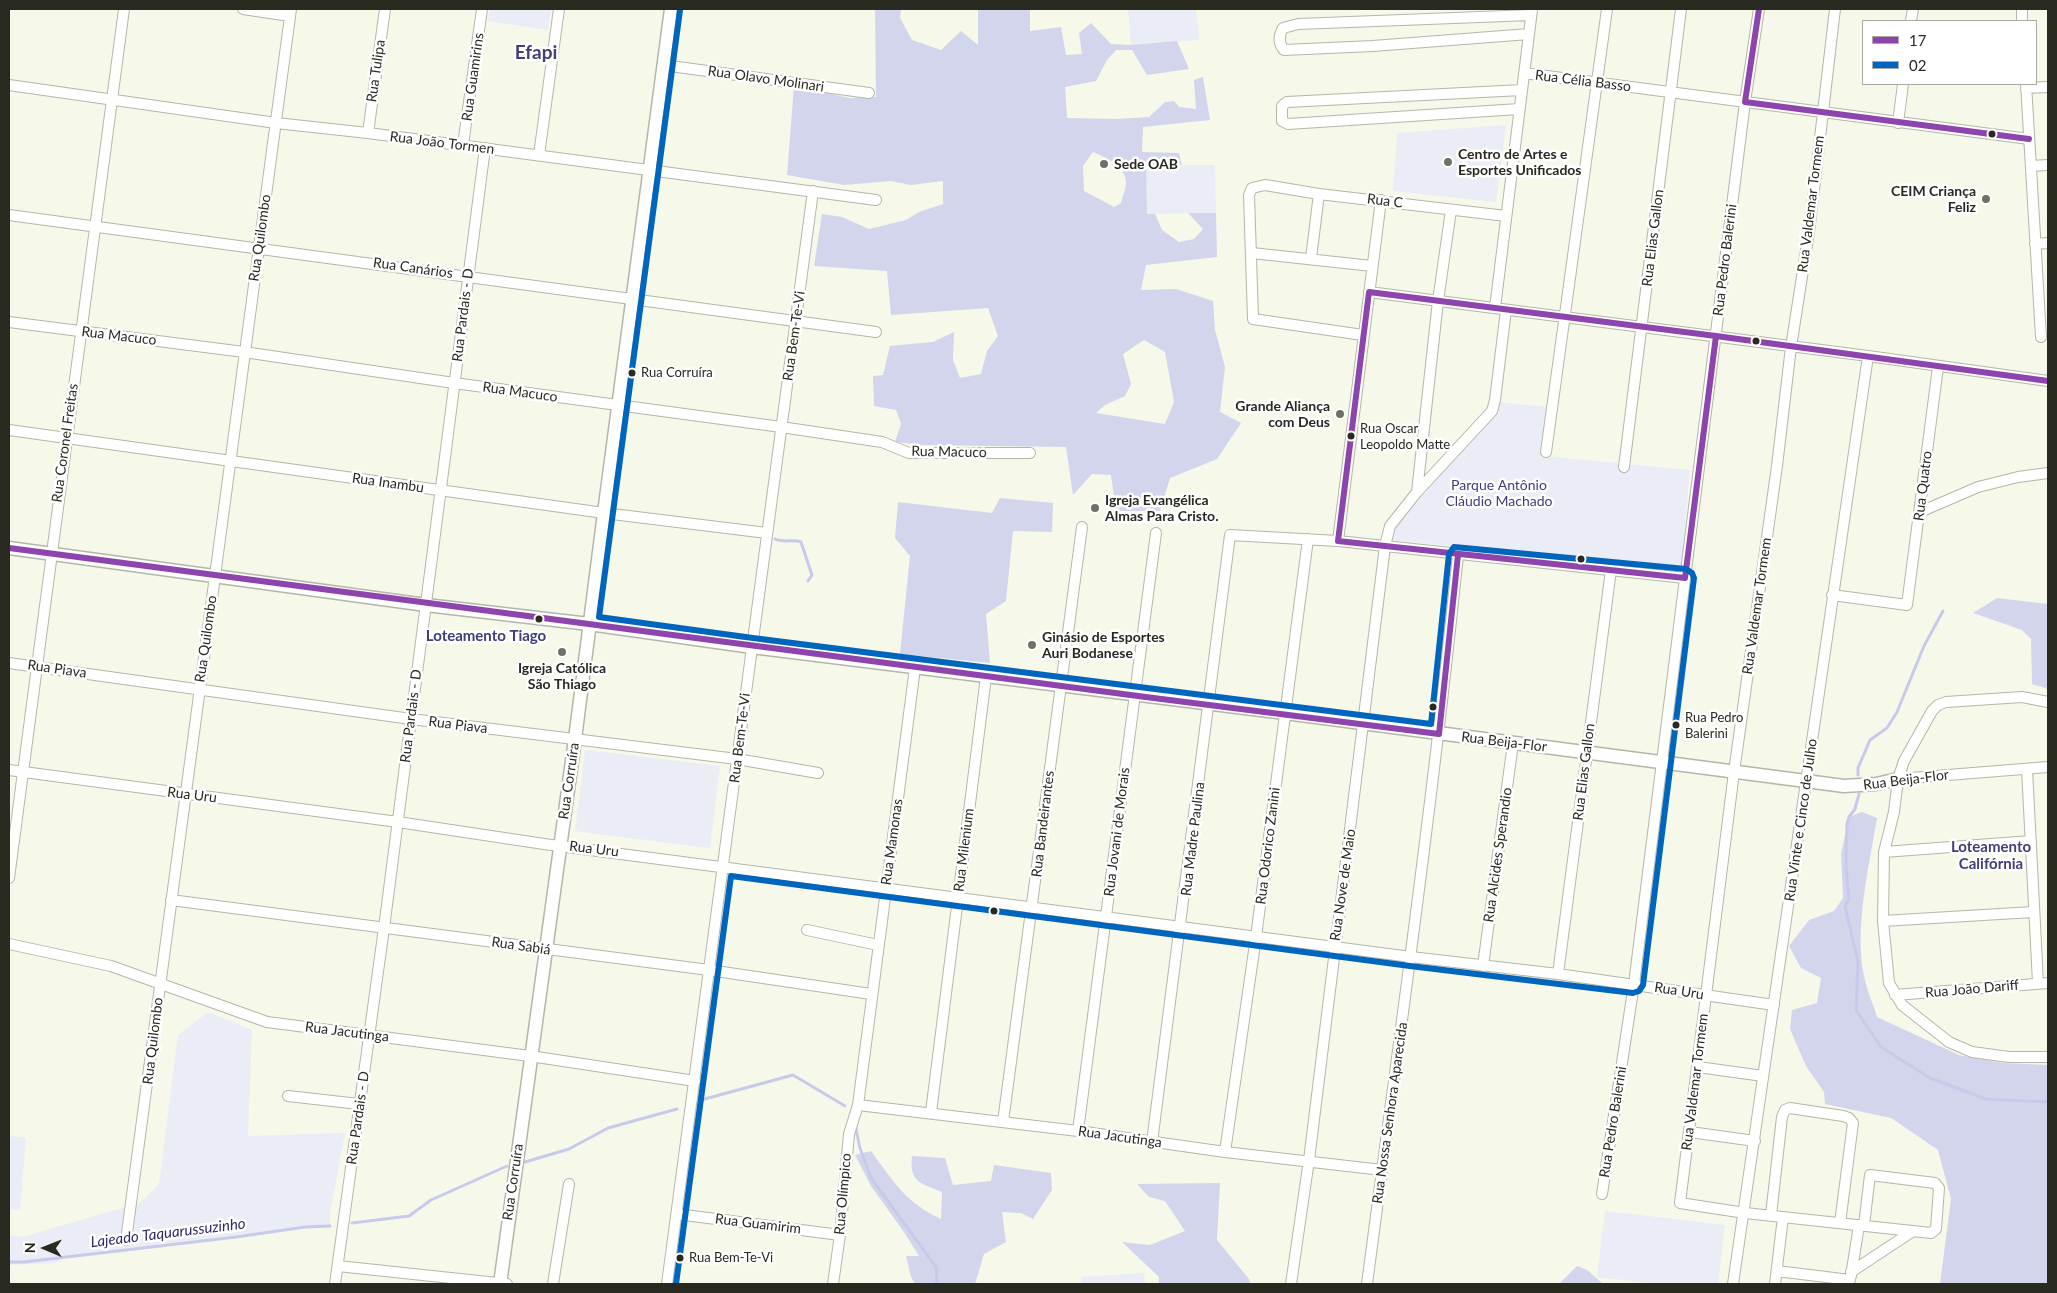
<!DOCTYPE html>
<html>
<head>
<meta charset="utf-8">
<style>
  body { margin:0 }
  #map { position:relative; width:2057px; height:1293px; overflow:hidden; background:#f6f8ea; font-family:Lato,sans-serif }
  canvas { display:block }
  .frame { position:absolute; inset:0; border:10px solid #28291f; pointer-events:none }
  .legend { position:absolute; left:1862px; top:20px; width:175px; height:65px; box-sizing:border-box; background:#fff; border:1px solid #a9a9a5; margin:0; padding:6px 9px; list-style:none; font-size:15px; color:#28291f }
  .legend li { display:flex; align-items:center; gap:10px; height:25px }
  .legend b { width:25px; border:1px solid #a9a9a5 }
  .north { position:absolute; left:20px; top:1223px; width:50px; height:50px; -webkit-text-stroke:4px #fff; paint-order:stroke; rotate:271deg; font-size:14px; font-weight:700; line-height:20px; text-align:center; color:#28291f }
  .north::after { content:''; display:block; margin:auto; width:18px; height:22px; background:#28291f; clip-path:polygon(50% 0,100% 100%,50% 72%,0 100%) }
</style>
</head>
<body>
<div id="map">
<canvas width="2057" height="1293"></canvas>
<div class="frame"></div>
<ul class="legend">
<li><b style="height:6px;background:#8e44ad"></b>17</li>
<li><b style="height:6px;background:#0065bd"></b>02</li>
</ul>
<div class="north">N</div>
</div>
<script>
const c = document.querySelector('canvas').getContext('2d');
c.lineJoin = 'round';
function fillPath(path, color) { c.fillStyle = color; c.fill(path, 'evenodd'); }
function strokePath(path, color, width, dash) { c.strokeStyle = color; c.lineWidth = width; c.lineCap = dash ? 'butt' : 'round'; c.setLineDash(dash || []); c.stroke(path); }
function drawText(font, color, halo, rows, align = 'center') {
  c.font = font + ' Lato,sans-serif'; c.lineWidth = 5; c.setLineDash([]); c.textBaseline = 'middle'; c.strokeStyle = halo; c.fillStyle = color; for (const [text, x, y, turn = 0] of rows) {
    c.save(); c.translate(x, y); c.rotate((+turn || 0) * Math.PI / 180); c.textAlign = isNaN(turn) ? turn : align; if (halo) c.strokeText(text, 0, 0); c.fillText(text, 0, 0); c.restore();
  }
}
const green = new Path2D(`
  M 490,9 L 551,9 L 548,30 L 488,21 Z
  M 1128,9 L 1196,9 L 1199,40 L 1131,45 Z
  M 1506,125 L 1496,202 L 1393,191 L 1397,133 Z
  M 1215,165 L 1216,213 L 1147,214 L 1146,166 Z
  M 1498,402 L 1547,407 L 1542,456 L 1690,470 L 1681,568 L 1391,540 L 1391,533 L 1498,408 Z
  M 585,750 L 720,766 L 710,848 L 575,831 Z
  M 208,1012 L 252,1030 L 248,1136 L 345,1133 L 330,1212 L 330,1226 L 305,1227 L 66,1257 L 56,1263 L 9,1265 L 9,1235 L 22,1237 L 140,1203 L 159,1184 L 178,1035 Z
  M 9,1136 L 26,1138 L 20,1210 L 9,1209 Z
  M 1605,1211 L 1725,1225 L 1718,1284 L 1659,1284 L 1597,1277 Z
  M 1144,1273 L 1145,1284 L 1082,1284 L 1082,1277 Z`);
const forest = new Path2D(`
  M 875,9 L 901,9 L 900,18 L 912,40 L 941,50 L 961,31 L 978,45 L 978,9 L 1030,9 L 1030,31 L 1061,27 L 1066,55 L 1082,54 L 1079,33 L 1091,23 L 1111,44 L 1131,45 L 1177,41 L 1189,69 L 1147,75 L 1132,50 L 1116,50 L 1107,60 L 1096,81 L 1065,87 L 1067,118 L 1116,119 L 1149,117 L 1165,102 L 1174,101 L 1179,107 L 1196,109 L 1194,80 L 1203,77 L 1210,120 L 1143,127 L 1142,152 L 1179,153 L 1182,165 L 1146,166 L 1147,214 L 1155,214 L 1162,230 L 1179,242 L 1194,239 L 1203,229 L 1188,213 L 1216,213 L 1217,257 L 1146,265 L 1141,290 L 1176,289 L 1213,301 L 1215,330 L 1225,367 L 1220,412 L 1241,423 L 1217,459 L 1170,478 L 1160,511 L 1116,511 L 1111,475 L 1092,474 L 1073,495 L 1066,447 L 920,445 L 895,442 L 901,424 L 896,410 L 874,406 L 873,376 L 883,375 L 890,346 L 933,342 L 954,332 L 953,360 L 960,378 L 981,374 L 987,351 L 998,336 L 988,308 L 891,315 L 887,271 L 814,266 L 822,214 L 842,217 L 869,229 L 906,220 L 919,212 L 943,204 L 943,181 L 911,185 L 891,181 L 844,185 L 787,175 L 794,86 L 850,98 L 876,97 ZM 1093,152 C 1106,158 1126,165 1126,183 C 1126,189 1122,197 1121,203 L 1114,207 L 1084,191 L 1083,166 ZM 1144,340 L 1165,352 L 1174,402 L 1165,424 L 1096,413 L 1105,405 L 1125,396 L 1131,384 L 1123,354 Z
  M 1000,498 L 1053,503 L 1052,532 L 1013,531 L 1006,601 L 986,614 L 990,663 L 900,654 L 910,556 L 895,538 L 898,502 L 992,513 Z
  M 1997,598 L 2048,604 L 2048,689 L 2032,684 L 2031,639 L 2022,630 L 1973,613 Z
  M 1862,812 L 1877,818 C 1869,866 1854,929 1864,976 C 1867,990 1873,1004 1877,1017 L 1959,1055 L 2003,1063 L 2048,1065 L 2048,1284 L 1940,1284 L 1951,1199 L 1938,1150 L 1891,1118 L 1825,1104 L 1824,1092 L 1806,1066 L 1790,1029 L 1792,1010 L 1817,1003 L 1821,978 L 1801,968 L 1789,946 L 1809,920 L 1834,911 L 1843,898 L 1841,854 L 1849,817 Z
  M 871,1151 C 893,1181 906,1203 941,1219 L 942,1192 C 921,1183 909,1183 912,1156 L 945,1158 L 953,1185 L 991,1181 L 994,1165 L 1051,1173 L 1052,1190 L 1033,1219 L 1021,1213 L 1002,1212 L 1006,1242 L 984,1254 L 975,1284 L 915,1284 L 911,1277 L 906,1256 L 919,1256 L 904,1232 L 871,1186 L 855,1155 Z
  M 1220,1183 L 1217,1240 L 1249,1279 L 1250,1284 L 1159,1284 L 1159,1277 L 1122,1242 L 1150,1245 L 1185,1231 L 1165,1201 L 1149,1197 L 1137,1184 Z
  M 1577,1266 L 1587,1270 L 1603,1284 L 1559,1284 Z`);
const stream = new Path2D(`
  M 775,539 C 783,543 793,539 801,542 L 812,575 L 808,581
  M 1858,775 L 1858,768 L 1870,740 L 1887,728 L 1897,712 L 1924,646 L 1943,611
  M 1859,794 L 1855,809 L 1849,817 L 1847,824 L 1846,867 L 1849,899 L 1845,906 L 1858,962 L 1856,1010 L 1881,1047 L 1930,1078 L 1986,1099 L 2048,1102
  M 701,1100 L 793,1075 L 845,1106
  M 855,1125 L 860,1148 L 871,1178 L 936,1267 L 937,1284
  M 525,1162 L 569,1149 L 608,1128 L 677,1109
  M 352,1223 L 409,1216 L 431,1200 L 507,1166
  M 9,1262 L 24,1262 L 236,1237 L 305,1227 L 330,1226`);
const minor = new Path2D(`
  M 243,9 L 290,16
  M 1835,9 L 1809,232 L 1791,347 L 1777,466 L 1734,772 L 1680,1203 L 1745,1213 L 1931,1233 L 1936,1229 L 1939,1188 L 1935,1183 L 1870,1175 L 1864,1225
  M 2022,9 L 2022,21
  M 1911,21 L 1913,9
  M 1529,34 L 1373,46 L 1284,50 C 1278,43 1279,35 1283,28 L 1298,24 L 1531,15
  M 663,65 L 869,93
  M 1524,73 L 2029,139
  M 2026,84 L 2041,337
  M 9,85 L 276,123 L 368,133 L 876,200
  M 2026,88 L 2048,87
  M 1519,109 L 1288,124 L 1282,121 L 1282,106 L 1287,102 L 1522,90
  M 1898,123 L 1903,84
  M 368,133 L 385,9
  M 463,145 L 482,9
  M 539,155 L 559,9
  M 2031,166 L 2048,165
  M 9,215 L 876,332
  M 2035,244 L 2048,243
  M 1252,253 L 1372,266
  M 1311,258 L 1319,194
  M 1369,292 L 1868,356 L 2048,381
  M 1495,308 L 1532,10
  M 9,322 L 244,352 L 454,383 L 781,427 L 882,442 L 909,453 L 1030,453
  M 1363,335 L 1253,319 L 1249,195 L 1252,188 L 1265,185 L 1319,194 L 1506,216
  M 9,430 L 604,513 L 767,533
  M 1546,452 L 1607,9
  M 1624,467 L 1681,9
  M 1417,492 L 1438,301 L 1451,210
  M 1920,512 L 1978,487 L 2018,477 L 2048,473
  M 1338,541 L 1381,200
  M 1832,595 L 1907,605 L 1938,367
  M 9,663 L 411,719 L 737,759 L 818,773
  M 2048,702 L 2022,697 L 1946,702 L 1938,705 L 1932,711 L 1904,761 L 1898,779 L 1894,812 L 1884,852 L 1883,921 L 1889,983 L 1902,1005 L 1949,1042 L 1972,1052 L 2009,1057 L 2048,1057
  M 2027,769 L 2038,983
  M 9,770 L 398,822 L 544,844 L 1411,957 L 1558,974 L 1774,1005
  M 1898,779 L 2048,767
  M 1884,852 L 2031,841
  M 9,878 L 124,9
  M 171,900 L 709,970 L 871,994
  M 1883,921 L 2033,912
  M 807,930 L 878,945
  M 9,944 L 111,966 L 267,1022 L 530,1056 L 695,1081
  M 1483,966 L 1513,743
  M 1558,974 L 1611,570
  M 1895,995 L 2048,983
  M 1698,1067 L 1763,1076
  M 288,1096 L 359,1104
  M 858,1105 L 1078,1131 L 1225,1152 L 1382,1170
  M 931,1112 L 986,677
  M 1003,1122 L 1082,527
  M 1078,1131 L 1156,533
  M 1690,1132 L 1755,1141
  M 1152,1142 L 1230,535 L 1338,541 L 1685,578
  M 1225,1152 L 1256,937 L 1308,539
  M 1602,1194 L 1634,984 L 1745,102 L 1759,9
  M 677,1214 L 840,1235
  M 1771,1215 L 1782,1117 L 1785,1110 L 1790,1108 L 1843,1116 L 1849,1118 L 1853,1123 L 1840,1223
  M 126,1240 L 291,9
  M 338,1266 L 507,1284
  M 1777,1271 L 1850,1280
  M 1851,1272 L 1913,1231
  M 1851,1276 L 1859,1225
  M 335,1284 L 384,928 L 485,148
  M 553,1284 L 569,1184
  M 667,1284 L 813,191
  M 833,1284 L 840,1235 L 849,1134 L 858,1105 L 915,668
  M 1291,1284 L 1309,1160 L 1385,546 L 1390,526 L 1417,492 L 1492,411 L 1495,400 L 1506,310
  M 1367,1284 C 1399,1041 1433,799 1458,555
  M 1733,1284 L 1868,356
  M 1775,1284 L 1783,1217`);
const tertiary = new Path2D(`
  M 9,548 L 426,605 L 589,624 L 752,647 L 1285,713 L 1844,786 L 1876,784 L 1898,779
  M 500,1284 L 575,739 L 604,513 L 671,9`);
const bus1 = new Path2D(`
  M 1745,102 L 2029,139
  M 1745,102 L 1759,9
  M 1369,292 L 1716,336 L 1685,578 L 1338,541 Z
  M 1716,336 L 2048,381
  M 9,548 C 485,613 962,674 1439,734
  M 1439,734 L 1458,555`);
const bus2 = new Path2D(`
  M 676,1284 L 731,876 L 1410,966 L 1633,993 L 1639,991 L 1643,985 L 1694,578 L 1692,573 L 1686,569 L 1454,547 L 1449,554 L 1431,724 L 753,638 L 599,617 L 680,10`);
const markers = [
  [1992,134,4.5,"#28291f"],
  [1448,162,5,"#707166"],
  [1104,164,5,"#707166"],
  [1986,199,5,"#707166"],
  [1756,341,4.5,"#28291f"],
  [632,373,4.5,"#28291f"],
  [1340,414,5,"#707166"],
  [1351,436,4.5,"#28291f"],
  [1095,508,5,"#707166"],
  [1581,559,4.5,"#28291f"],
  [539,619,4.5,"#28291f"],
  [1032,645,5,"#707166"],
  [562,652,5,"#707166"],
  [1433,707,4.5,"#28291f"],
  [1676,725,4.5,"#28291f"],
  [994,911,4.5,"#28291f"],
  [680,1258,4.5,"#28291f"]
];
const busNames = [
  ["Rua Corruíra",641,373],
  ["Rua Oscar",1360,429],
  ["Leopoldo Matte",1360,445],
  ["Rua Pedro",1685,718],
  ["Balerini",1685,734],
  ["Rua Bem-Te-Vi",689,1258]
];
const streetNames = [
  ["Rua Tulipa",376,71,-82],
  ["Rua Guamirins",473,77,-82],
  ["Rua Olavo Molinari",766,79,8],
  ["Rua Célia Basso",1583,81,7],
  ["Rua João Tormen",442,143,7],
  ["Rua C",1385,201,7],
  ["Rua Valdemar Tormem",1811,204,-83],
  ["Rua Quilombo",260,238,-82],
  ["Rua Elias Gallon",1653,238,-83],
  ["Rua Pedro Balerini",1725,260,-83],
  ["Rua Canários",413,268,8],
  ["Rua Pardais - D",463,315,-83],
  ["Rua Macuco",119,336,7],
  ["Rua Bem-Te-Vi",794,336,-82],
  ["Rua Macuco",520,392,8],
  ["Rua Coronel Freitas",65,443,-82],
  ["Rua Macuco",949,452,1],
  ["Rua Inambu",388,483,8],
  ["Rua Quatro",1923,486,-83],
  ["Rua Valdemar Tormem",1757,606,-82],
  ["Rua Quilombo",206,639,-82],
  ["Rua Piava",57,669,8],
  ["Rua Pardais - D",411,716,-83],
  ["Rua Piava",458,725,7],
  ["Rua Bem-Te-Vi",740,738,-83],
  ["Rua Beija-Flor",1504,742,7],
  ["Rua Elias Gallon",1584,772,-83],
  ["Rua Beija-Flor",1906,780,-7],
  ["Rua Corruíra",569,781,-82],
  ["Rua Uru",192,795,7],
  ["Rua Vinte e Cinco de Julho",1801,820,-82],
  ["Rua Bandeirantes",1043,824,-83],
  ["Rua Jovani de Morais",1117,832,-83],
  ["Rua Madre Paulina",1193,839,-83],
  ["Rua Mamonas",892,842,-82],
  ["Rua Odorico Zanini",1268,846,-83],
  ["Rua Uru",594,849,7],
  ["Rua Milenium",964,850,-83],
  ["Rua Alcides Sperandio",1498,855,-82],
  ["Rua Nove de Maio",1343,885,-82],
  ["Rua Sabiá",521,946,8],
  ["Rua João Dariff",1972,989,-5],
  ["Rua Uru",1679,991,9],
  ["Rua Jacutinga",347,1032,7],
  ["Rua Quilombo",153,1041,-83],
  ["Rua Valdemar Tormem",1695,1082,-83],
  ["Rua Nossa Senhora Aparecida",1390,1113,-82],
  ["Rua Pardais - D",358,1118,-82],
  ["Rua Pedro Balerini",1613,1122,-81],
  ["Rua Jacutinga",1120,1137,8],
  ["Rua Corruíra",513,1182,-82],
  ["Rua Olímpico",843,1194,-85],
  ["Rua Guamirim",758,1224,7]
];
const poiNames = [
  ["Centro de Artes e",1458,154],
  ["Esportes Unificados",1458,170],
  ["Sede OAB",1114,164],
  ["CEIM Criança",1976,191,"right"],
  ["Feliz",1976,207,"right"],
  ["Grande Aliança",1330,406,"right"],
  ["com Deus",1330,422,"right"],
  ["Igreja Evangélica",1105,500],
  ["Almas Para Cristo.",1105,516],
  ["Ginásio de Esportes",1042,637],
  ["Auri Bodanese",1042,653],
  ["Igreja Católica",562,668,"center"],
  ["São Thiago",562,684,"center"]
];
const parkNames = [
  ["Parque Antônio",1499,485],
  ["Cláudio Machado",1499,501]
];
const neighbourhoodNames = [
  ["Loteamento Tiago",486,636],
  ["Loteamento",1991,847],
  ["Califórnia",1991,864]
];
const waterNames = [
  ["Lajeado Taquarussuzinho",168,1233,-7]
];
const districtNames = [
  ["Efapi",536,53]
];
fillPath(green, '#eaecf6');
fillPath(forest, '#d3d5ec');
strokePath(stream, '#c8caea', 3);
strokePath(minor, '#b5b6ab', 12);
strokePath(tertiary, '#b5b6ab', 15);
strokePath(minor, '#fefefc', 10);
strokePath(tertiary, '#fefefc', 12);
strokePath(bus1, '#8e44ad', 6);
strokePath(bus2, '#0065bd', 6);
for (const [x, y, r, color] of markers) { const dot = new Path2D(); dot.arc(x, y, r, 0, 2 * Math.PI); c.fillStyle = color; c.fill(dot); strokePath(dot, '#fff', 2); }
drawText('13px', '#28291f', '#fff', busNames, 'left');
drawText('14px', '#28291f', '#fff', streetNames);
drawText('bold 14px', '#28291f', '#fff', poiNames, 'left');
drawText('14px', '#3f3c7a', '#fff', parkNames);
drawText('bold 15px', '#403e7b', '#fff', neighbourhoodNames);
drawText('italic 15px', '#2f2b67', '#fff', waterNames);
drawText('bold 19px', '#403e7b', '#fff', districtNames);
</script>
</body>
</html>
